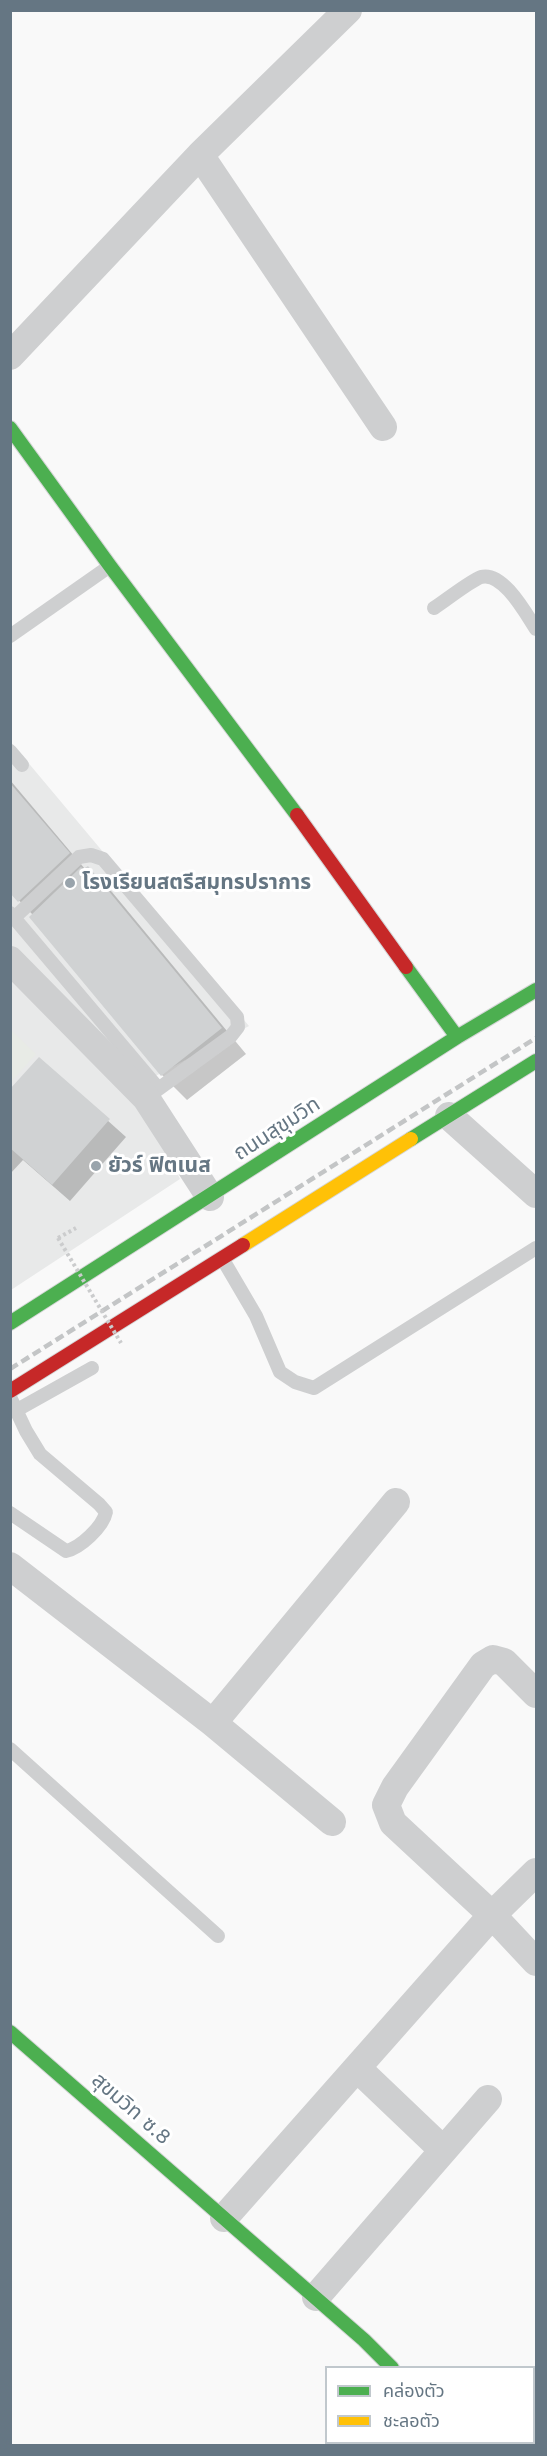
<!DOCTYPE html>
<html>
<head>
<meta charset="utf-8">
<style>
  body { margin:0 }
  #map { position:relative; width:547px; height:2456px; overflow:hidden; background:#f9f9f9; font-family:"Work Sans","Noto Sans Thai",sans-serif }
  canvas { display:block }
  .frame { position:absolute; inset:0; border:12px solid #657683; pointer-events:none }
  .legend { position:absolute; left:325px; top:2366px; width:210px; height:78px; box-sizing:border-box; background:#fff; border:2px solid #c1c8cd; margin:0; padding:8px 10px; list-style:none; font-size:18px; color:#657683 }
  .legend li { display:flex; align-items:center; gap:12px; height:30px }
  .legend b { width:30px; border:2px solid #c1c8cd }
</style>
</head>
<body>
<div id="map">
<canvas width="547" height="2456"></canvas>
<div class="frame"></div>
<ul class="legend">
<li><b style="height:8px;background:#4caf50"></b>คล่องตัว</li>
<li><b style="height:8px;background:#ffc107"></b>ชะลอตัว</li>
</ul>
</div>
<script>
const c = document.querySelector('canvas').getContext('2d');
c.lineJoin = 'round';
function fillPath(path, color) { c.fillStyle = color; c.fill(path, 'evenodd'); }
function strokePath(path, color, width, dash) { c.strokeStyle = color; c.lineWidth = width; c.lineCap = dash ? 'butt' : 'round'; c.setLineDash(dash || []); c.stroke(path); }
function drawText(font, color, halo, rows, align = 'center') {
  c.font = font + ' "Work Sans","Noto Sans Thai",sans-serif'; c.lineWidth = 6; c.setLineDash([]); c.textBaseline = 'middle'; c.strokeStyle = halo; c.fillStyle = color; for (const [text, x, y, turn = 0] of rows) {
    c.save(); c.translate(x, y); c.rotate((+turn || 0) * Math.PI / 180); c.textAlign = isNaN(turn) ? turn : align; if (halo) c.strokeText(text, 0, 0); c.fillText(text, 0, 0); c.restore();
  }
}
const built = new Path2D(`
  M 10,741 L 249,1026 L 135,1087 L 180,1179 L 11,1290 Z`);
const green = new Path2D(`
  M 11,1030 L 36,1054 L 11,1082 L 10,1082 Z`);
const shadow = new Path2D(`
  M 10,780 L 85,869 L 87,868 L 112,892 L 246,1054 L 187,1100 L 162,1075 L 33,915 L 10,891 Z
  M 39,1059 L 126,1137 L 70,1201 L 23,1160 L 10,1174 L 10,1091 Z`);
const building = new Path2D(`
  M 10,783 L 70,853 L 18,902 L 10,893 Z
  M 88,866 L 222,1028 L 161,1076 L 29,917 L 81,867 L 83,869 Z
  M 39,1057 L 110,1119 L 52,1185 L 10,1148 L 10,1089 Z`);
const path = new Path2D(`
  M 58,1238 L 76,1228`);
const lane = new Path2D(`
  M 434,608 C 445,601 470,581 481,577 C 503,571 526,614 536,629
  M 10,636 L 110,566
  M 10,751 L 22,765
  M 10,913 L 158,1088
  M 15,917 L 79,857 L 91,855 L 103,859 L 237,1017 L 238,1027 L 231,1036 L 146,1098
  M 222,1258 L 256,1316 L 280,1372 L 295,1382 L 314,1388 L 536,1248
  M 10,1397 L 26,1431 L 40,1454 L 99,1504 L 106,1512 C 103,1527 80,1548 66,1551 L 10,1513
  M 17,1410 L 92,1368
  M 10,1749 L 218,1936`);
const street = new Path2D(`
  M 200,155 L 383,427
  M 10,356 L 200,155 L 348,10
  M 10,960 L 146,1098 L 210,1197
  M 449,1116 L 536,1194
  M 10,1566 L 213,1723 L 332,1822
  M 536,1694 L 504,1662 L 493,1659 L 483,1665 L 395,1787 L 386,1805 L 393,1823 L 492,1915 L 536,1962
  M 213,1723 L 396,1502
  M 357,2068 L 443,2150
  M 224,2218 L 492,1915 L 536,1872
  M 316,2297 L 488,2099
  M 467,2442 L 470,2446
  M 367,2446 L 370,2442`);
const fast = new Path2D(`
  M 10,428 L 110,566 L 297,815
  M 406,967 L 457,1037
  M 411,1139 L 536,1061
  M 10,1323 L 457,1037 L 536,990
  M 10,2032 L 364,2340 L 392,2368`);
const slow = new Path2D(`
  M 243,1245 L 411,1139`);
const jam = new Path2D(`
  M 297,815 L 406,967
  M 10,1391 L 243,1245`);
const rail = new Path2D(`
  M 10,1369 L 536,1038`);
const pathBridge = new Path2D(`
  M 58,1238 L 121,1343`);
const markers = [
  [70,883,6,"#99a4ac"],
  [96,1166,6,"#99a4ac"]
];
const poiNames = [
  ["โรงเรียนสตรีสมุทรปราการ",82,883],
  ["ยัวร์ ฟิตเนส",108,1166]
];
const streetNames = [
  ["ถนนสุขุมวิท",277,1129,-33],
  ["สุขมวิท ซ.8",131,2109,41]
];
fillPath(built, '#e8e9e9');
fillPath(green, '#e8ebe6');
fillPath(shadow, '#0003');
fillPath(building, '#d0d2d3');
strokePath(fast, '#d5d6d7', 16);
strokePath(slow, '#d5d6d7', 16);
strokePath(jam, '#d5d6d7', 16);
strokePath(path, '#cbcccd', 4, [3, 3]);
strokePath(lane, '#cecfd0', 14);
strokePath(street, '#cecfd0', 28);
strokePath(fast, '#4caf50', 14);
strokePath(slow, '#ffc107', 14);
strokePath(jam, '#c62828', 14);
strokePath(rail, '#c3c5c6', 4.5, [9, 4.5]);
strokePath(pathBridge, '#cbcccd', 4, [3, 3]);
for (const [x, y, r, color] of markers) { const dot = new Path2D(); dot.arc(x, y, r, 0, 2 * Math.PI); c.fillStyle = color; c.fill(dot); strokePath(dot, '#fff', 2); }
drawText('bold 21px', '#657683', '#fff', poiNames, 'left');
drawText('21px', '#657683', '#fff', streetNames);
</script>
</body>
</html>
